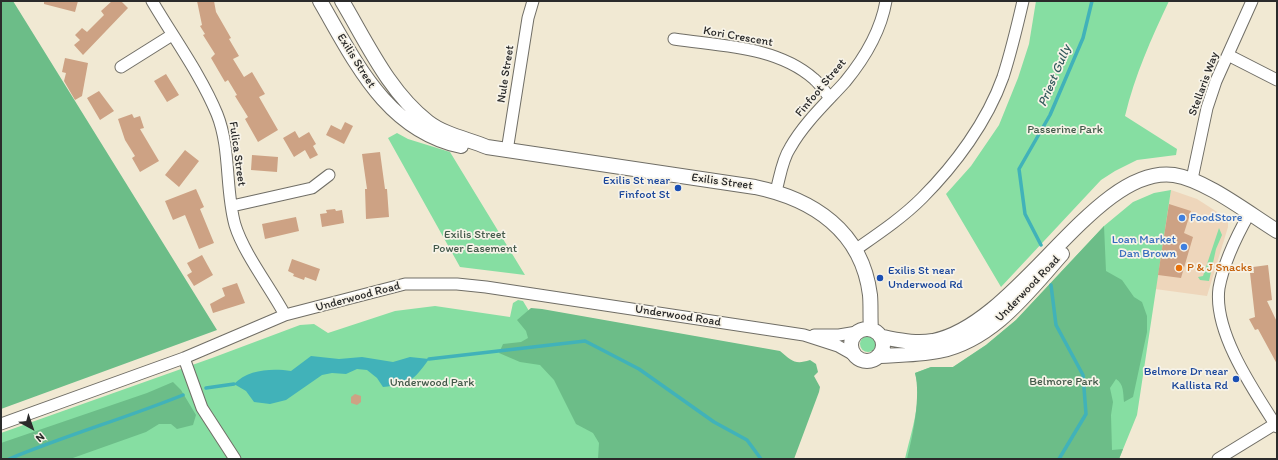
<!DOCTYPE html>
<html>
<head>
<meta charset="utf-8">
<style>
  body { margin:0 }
  #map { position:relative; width:1278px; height:460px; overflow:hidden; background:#f1e9d3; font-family:Itim,sans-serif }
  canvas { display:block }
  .frame { position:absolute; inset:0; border:2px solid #2b2b2b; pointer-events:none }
  .north { position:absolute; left:12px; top:408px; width:40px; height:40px; -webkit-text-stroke:3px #f7f3e8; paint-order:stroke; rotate:140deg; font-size:11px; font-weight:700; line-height:16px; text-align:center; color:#2b2b2b }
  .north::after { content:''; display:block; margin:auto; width:14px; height:18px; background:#2b2b2b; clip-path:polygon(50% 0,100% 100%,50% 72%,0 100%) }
</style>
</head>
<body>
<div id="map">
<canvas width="1278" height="460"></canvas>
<div class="frame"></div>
<div class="north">N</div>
</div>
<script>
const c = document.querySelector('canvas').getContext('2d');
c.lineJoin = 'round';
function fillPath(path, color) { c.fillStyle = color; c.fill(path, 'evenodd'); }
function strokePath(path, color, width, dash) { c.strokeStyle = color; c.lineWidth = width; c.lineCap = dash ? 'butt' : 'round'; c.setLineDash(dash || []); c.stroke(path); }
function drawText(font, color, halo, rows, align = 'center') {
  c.font = font + ' Itim,sans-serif'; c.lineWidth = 3.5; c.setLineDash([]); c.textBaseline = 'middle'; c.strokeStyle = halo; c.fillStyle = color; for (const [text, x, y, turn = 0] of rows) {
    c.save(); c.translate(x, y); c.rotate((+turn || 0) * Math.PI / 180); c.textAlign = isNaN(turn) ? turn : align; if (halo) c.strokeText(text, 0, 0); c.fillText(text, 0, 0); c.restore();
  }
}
const built = new Path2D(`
  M 1171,190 L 1197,199 L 1225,217 L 1228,221 L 1228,227 L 1207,296 L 1155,289 Z`);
const green = new Path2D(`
  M 1036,1 L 1169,1 C 1151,39 1135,75 1125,116 L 1177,149 L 1176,155 L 1137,160 L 1115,171 L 1101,180 L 1001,287 L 946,194 L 971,166 L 999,125 L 1018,78 L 1029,44 Z
  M 397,133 L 408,139 L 450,152 L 525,275 L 460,267 L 388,138 Z
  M 1171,190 L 1137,415 L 1119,459 L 905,459 C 911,432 923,400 915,373 L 931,367 L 953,367 L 986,345 L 1016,320 L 1104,226 L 1133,202 L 1154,193 Z
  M 1219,228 L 1222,235 L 1216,249 L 1209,281 L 1200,280 L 1198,277 L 1203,276 Z
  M 518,300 L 523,301 L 618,459 L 1,459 L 1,433 L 212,358 L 300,325 L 314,324 L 328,333 L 395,311 L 435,306 L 510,317 L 513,303 Z
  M860 344a8 8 0 1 1 16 0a8 8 0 1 1-16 0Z`);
const forest = new Path2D(`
  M 1,1 L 13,1 L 217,330 L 1,409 Z
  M 1104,226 L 1106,271 L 1122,280 L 1134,297 L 1142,302 L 1147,316 L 1147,332 L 1133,397 L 1124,402 C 1123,393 1124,384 1116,379 L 1110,388 L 1113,402 L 1111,415 L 1112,450 L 1123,449 L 1119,459 L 907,459 C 913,435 921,396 915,373 L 931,367 L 953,367 L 986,345 L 1016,320 Z
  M 531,308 L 542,309 L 780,351 C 792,361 795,365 810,360 L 816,364 L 818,372 L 814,376 L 820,387 L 819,392 L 794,459 L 598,459 L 599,443 L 593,433 L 576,424 L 554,380 L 540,365 L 520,362 L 499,353 L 503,344 L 521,342 L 528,338 L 526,331 L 517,320 Z
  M 173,382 L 181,390 L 196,415 L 193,425 L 177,429 L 171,424 L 159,424 L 146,432 L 70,459 L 1,459 L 1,443 L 147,393 Z`);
const water = new Path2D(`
  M 311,356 L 339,359 L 362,357 L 393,362 L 410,357 L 429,359 C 413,381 410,384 383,387 L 377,378 L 367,370 L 357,369 L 346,374 L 332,373 L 322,375 L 286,400 L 270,404 L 254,402 L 246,391 L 234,384 C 248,369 273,368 291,371 Z`);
const stream = new Path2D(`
  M 1041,245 L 1025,214 L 1019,169 L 1050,115 L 1083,38 L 1092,1
  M 1051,285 L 1056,325 L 1083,375 L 1086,414 L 1059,459
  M 429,359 L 585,341 L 639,369 L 714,422 L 747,440 L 761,459
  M 206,388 L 234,384
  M 9,459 C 67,435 126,418 183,395`);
const building = new Path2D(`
  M 44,1 L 78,1 L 75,12 L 44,4 Z
  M 112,1 L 121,1 L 128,8 L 83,55 L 74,45 L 80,40 L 75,35 L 82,28 L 87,32 L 104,15 L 101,11 Z
  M 197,1 L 214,1 L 216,12 L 231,38 L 229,39 L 239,56 L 233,59 L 244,77 L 252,72 L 265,94 L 259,97 L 278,130 L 258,142 L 245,119 L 248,117 L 235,96 L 237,95 L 228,80 L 225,82 L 211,58 L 215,54 L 203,35 L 205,34 L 200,26 L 202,25 Z
  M 65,58 L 88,63 L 82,96 L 75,100 L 64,81 L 66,73 L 62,72 Z
  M 166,74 L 179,95 L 167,102 L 154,81 Z
  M 99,91 L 114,111 L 100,120 L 87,98 Z
  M 132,114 L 134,118 L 140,116 L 144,128 L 140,129 L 159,161 L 140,172 L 132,158 L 135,156 L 125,140 L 118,119 Z
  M 345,122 L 353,126 L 344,144 L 326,135 L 331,125 L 341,130 Z
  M 295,131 L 299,138 L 309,132 L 316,144 L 313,146 L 318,155 L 310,159 L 305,150 L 294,157 L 283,138 Z
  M 185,150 L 199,161 L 179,187 L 165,175 Z
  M 380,152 L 385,189 L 387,189 L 389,217 L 366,219 L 365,189 L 367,189 L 362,154 Z
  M 252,155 L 278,157 L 277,172 L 251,170 Z
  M 196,189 L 204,207 L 200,209 L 214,243 L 199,249 L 185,215 L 173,220 L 165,201 Z
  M 1169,204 L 1191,211 L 1184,233 L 1193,237 L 1181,278 L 1158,275 Z
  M 335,209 L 336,211 L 342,210 L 344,223 L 322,227 L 320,214 L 327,213 L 326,210 Z
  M 296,217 L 299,231 L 265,239 L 262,224 Z
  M 202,255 L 213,275 L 194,286 L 187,275 L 192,272 L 187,263 Z
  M 292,259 L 320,269 L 316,281 L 305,277 L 304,280 L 293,276 L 294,274 L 288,271 Z
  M 1268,265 L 1272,300 L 1267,301 L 1277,322 L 1277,364 L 1258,329 L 1255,330 L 1249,319 L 1255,317 L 1250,273 L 1254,273 L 1253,267 Z
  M 237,283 L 245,303 L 213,313 L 210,304 L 225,296 L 222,288 Z
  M 355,394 L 361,396 L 361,402 L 357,405 L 351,403 L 351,397 Z`);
const minor = new Path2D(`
  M 152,1 C 173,37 201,75 217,114 C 231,149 225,189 235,225 C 244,254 270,287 285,315
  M 674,39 C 720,46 777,46 814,79 C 820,84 825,92 830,98
  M 1228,55 L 1277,80
  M 121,67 L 172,35
  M 507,151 L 528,18 L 533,1
  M 1192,179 L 1207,108 L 1216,81 L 1252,1
  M 776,191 C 780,177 782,160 790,148 C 804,123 826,103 845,82 C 864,59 881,30 886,1
  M 232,206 L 312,188 L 329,175
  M 1249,214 C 1236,237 1224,261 1219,288 C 1213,332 1254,391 1277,427
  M 855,250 C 878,234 902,218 922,198 C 955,165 987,122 1003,77 C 1011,52 1017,27 1023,1
  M 814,335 L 839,335 L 857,332
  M 184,358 L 202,408 L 235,459
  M 1,424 L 184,358 L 285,315 L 405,284 L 457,284 L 486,287 L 804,335 L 838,346 L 854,355
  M 1218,459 L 1275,424`);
const tertiary = new Path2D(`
  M 320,1 C 355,61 386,130 461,146
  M 342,1 C 367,43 389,92 428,122 C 445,135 468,139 487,147 L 755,187 C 813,199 862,231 870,295 C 871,306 870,318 871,329
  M851 345a16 16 0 1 1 32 0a16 16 0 1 1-32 0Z
  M 882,337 C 899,340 915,344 933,341 C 1019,324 1095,164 1174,175 C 1206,180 1248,213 1277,231
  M 878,356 C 899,355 919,355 939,351 C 993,340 1028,292 1062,254`);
const markers = [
  [678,188,4,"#1a4fb4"],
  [1182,218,4,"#3f7fe0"],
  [1184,247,4,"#3f7fe0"],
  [1179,268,4,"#e8710a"],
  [880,278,4,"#1a4fb4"],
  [1236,379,4,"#1a4fb4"]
];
const streetNames = [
  ["Kori Crescent",738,37,10],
  ["Exilis Street",356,61,58],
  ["Nule Street",506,74,-81],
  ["Stellaris Way",1204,84,-70],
  ["Finfoot Street",821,88,-50],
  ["Fulica Street",237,154,82],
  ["Exilis Street",722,182,8],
  ["Underwood Road",1028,289,-46],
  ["Underwood Road",358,297,-15],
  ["Underwood Road",678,316,9]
];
const parkNames = [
  ["Passerine Park",1065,130],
  ["Exilis Street",475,235],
  ["Power Easement",475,249],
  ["Belmore Park",1064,382],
  ["Underwood Park",432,383]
];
const transitNames = [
  ["Exilis St near",670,181],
  ["Finfoot St",670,195],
  ["Exilis St near",888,271,"left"],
  ["Underwood Rd",888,285,"left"],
  ["Belmore Dr near",1228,372],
  ["Kallista Rd",1228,386]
];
const shopNames = [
  ["FoodStore",1190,218],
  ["Loan Market",1176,240,"right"],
  ["Dan Brown",1176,254,"right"]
];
const foodNames = [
  ["P & J Snacks",1187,268]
];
const waterNames = [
  ["Priest Gully",1055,76,-67]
];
fillPath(built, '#eed6bb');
fillPath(green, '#86dea2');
fillPath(forest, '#6cbd88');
fillPath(water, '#41b2b9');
strokePath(stream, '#41b2b9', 3.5);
fillPath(building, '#cda284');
strokePath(minor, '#706e66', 13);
strokePath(tertiary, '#706e66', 16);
strokePath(minor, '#fff', 11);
strokePath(tertiary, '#fff', 14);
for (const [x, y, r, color] of markers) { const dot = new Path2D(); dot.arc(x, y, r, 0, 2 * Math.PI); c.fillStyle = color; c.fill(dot); strokePath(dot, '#f7f3e8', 1.5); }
drawText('12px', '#2b2b2b', '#f7f3e8', streetNames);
drawText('12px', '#425849', '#f7f3e8', parkNames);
drawText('12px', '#164399', '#f7f3e8', transitNames, 'right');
drawText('12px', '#366cbe', '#f7f3e8', shopNames, 'left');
drawText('12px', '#c56008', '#f7f3e8', foodNames, 'left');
drawText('italic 13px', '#335a5d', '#f7f3e8', waterNames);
</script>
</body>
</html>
